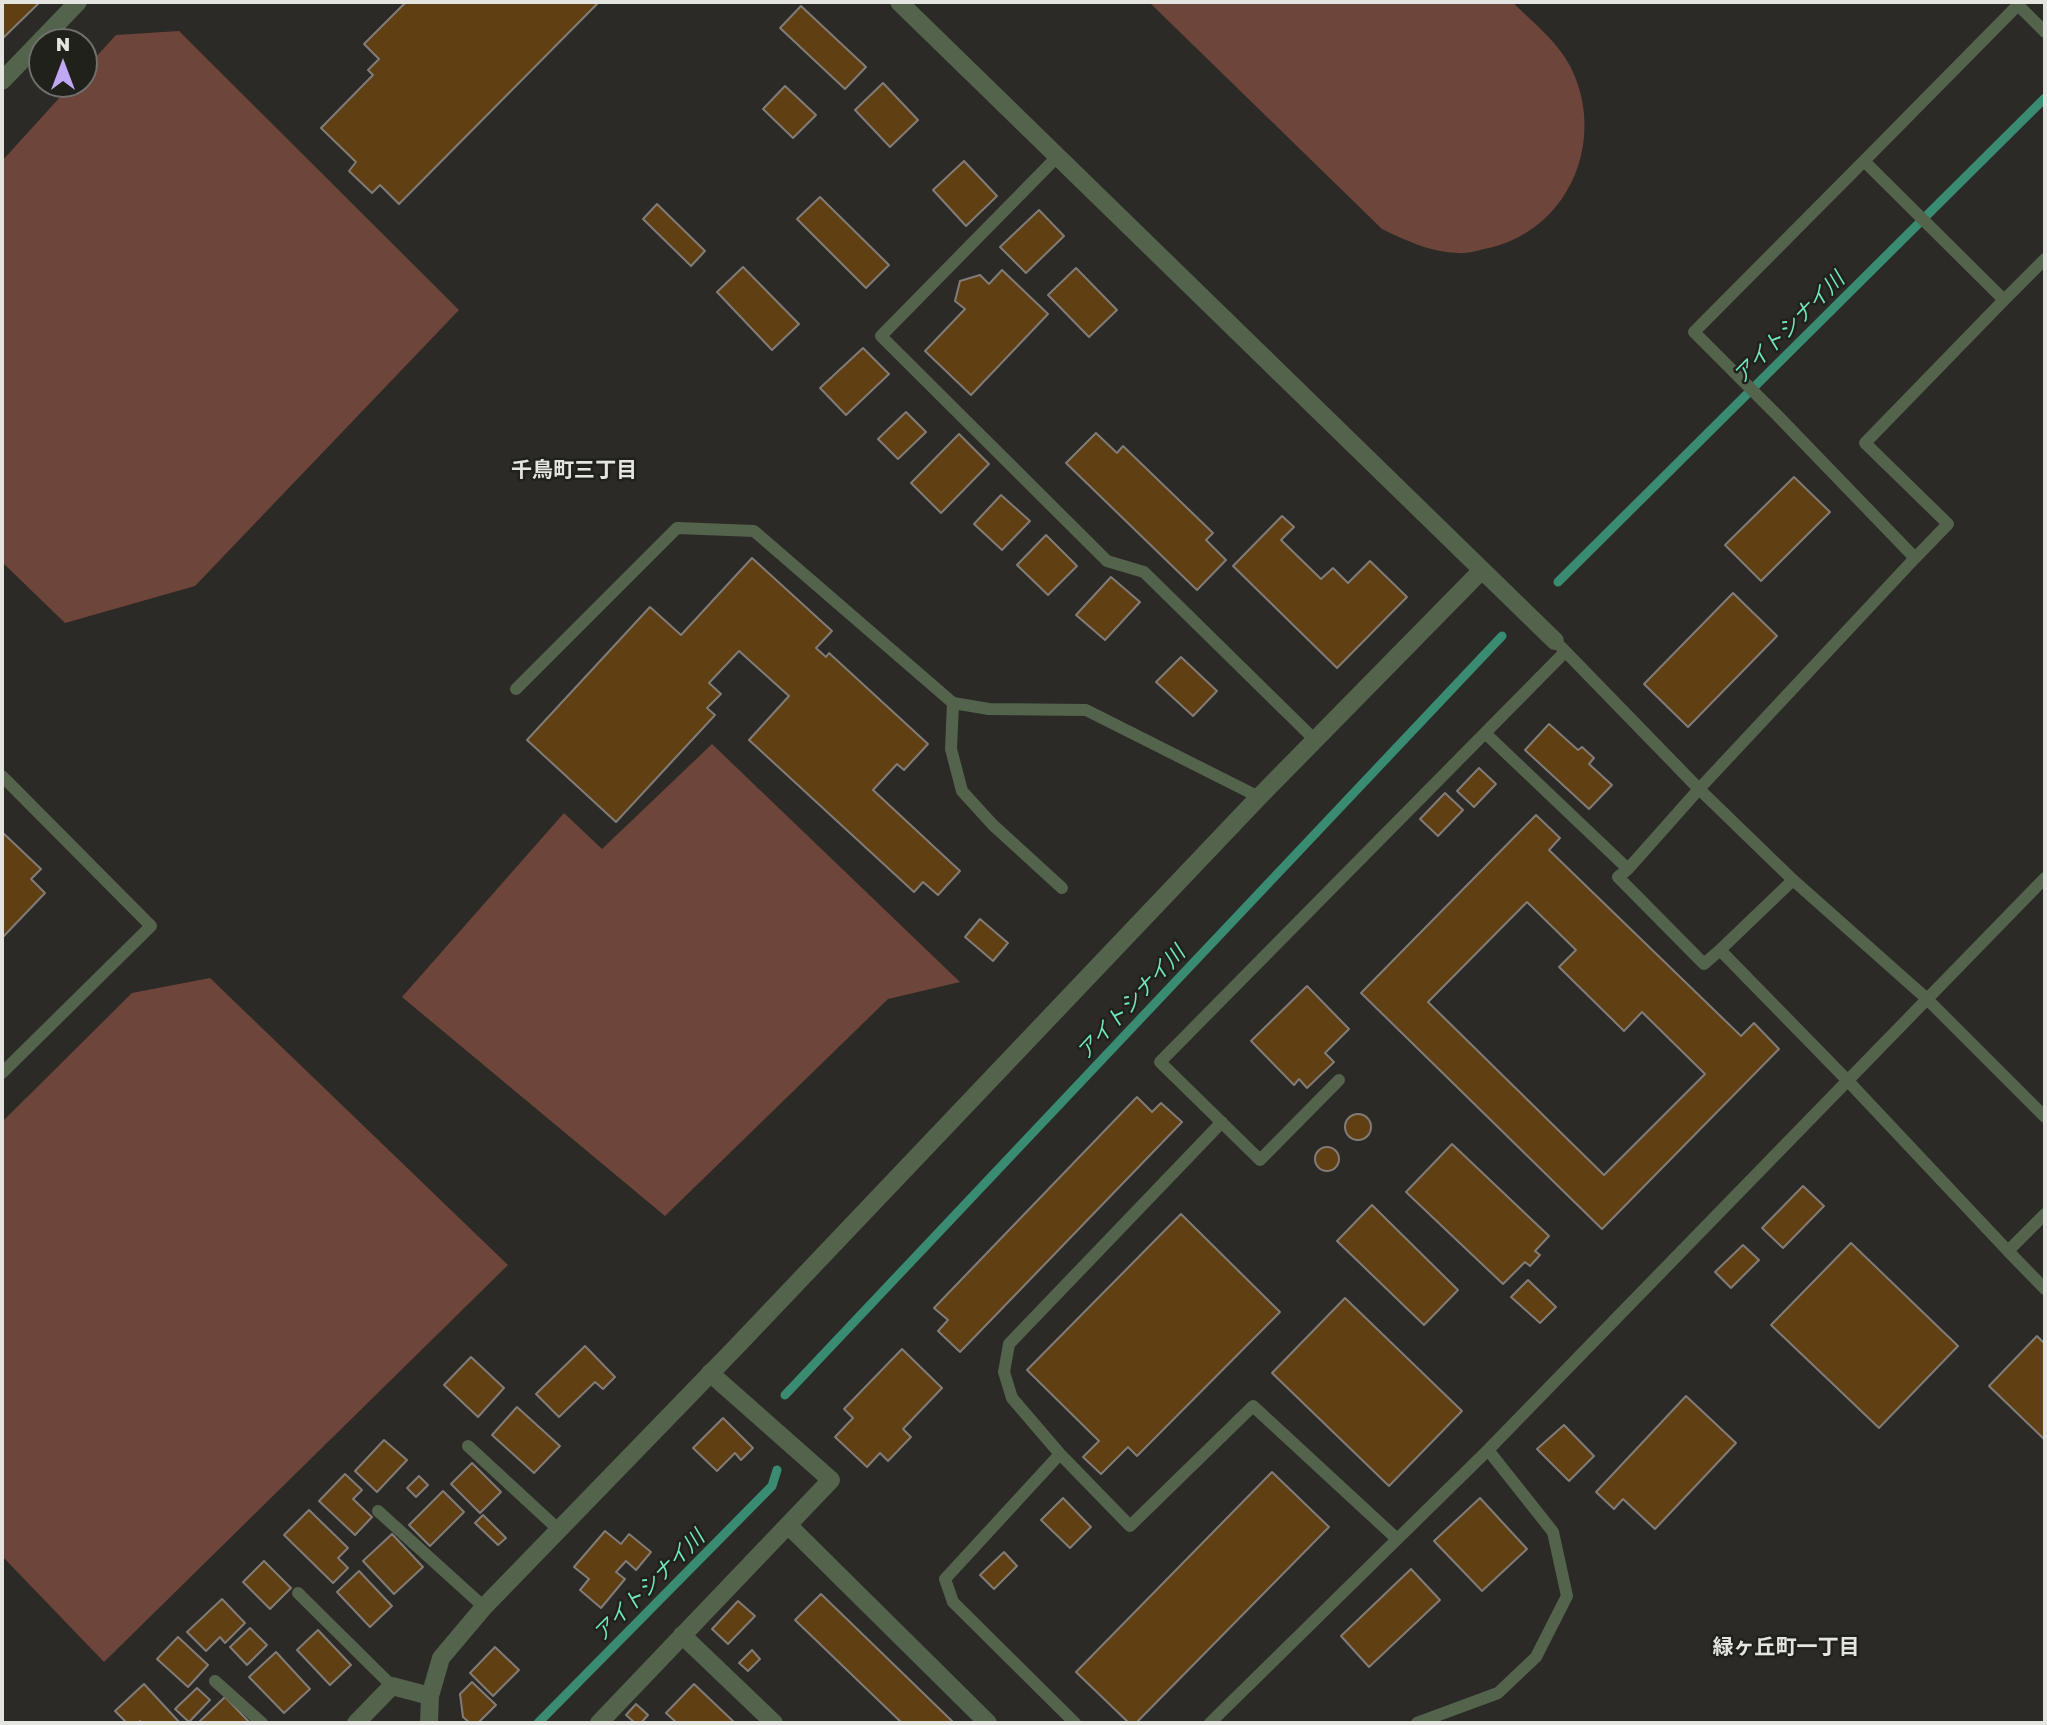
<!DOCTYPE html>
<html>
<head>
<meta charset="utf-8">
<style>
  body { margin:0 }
  #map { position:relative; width:2047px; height:1725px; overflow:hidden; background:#2b2a26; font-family:"Golos Text",sans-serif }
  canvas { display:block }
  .frame { position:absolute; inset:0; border:4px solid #e4e4e1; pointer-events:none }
  .north { position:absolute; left:28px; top:28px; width:70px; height:70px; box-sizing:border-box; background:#21211c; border:2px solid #6f6f6b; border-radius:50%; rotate:0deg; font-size:19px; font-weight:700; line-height:28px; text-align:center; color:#e4e4e1 }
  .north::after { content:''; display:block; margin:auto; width:24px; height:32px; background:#bfa8f4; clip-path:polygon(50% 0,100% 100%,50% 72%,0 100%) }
</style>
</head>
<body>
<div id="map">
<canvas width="2047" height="1725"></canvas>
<div class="frame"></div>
<div class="north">N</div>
</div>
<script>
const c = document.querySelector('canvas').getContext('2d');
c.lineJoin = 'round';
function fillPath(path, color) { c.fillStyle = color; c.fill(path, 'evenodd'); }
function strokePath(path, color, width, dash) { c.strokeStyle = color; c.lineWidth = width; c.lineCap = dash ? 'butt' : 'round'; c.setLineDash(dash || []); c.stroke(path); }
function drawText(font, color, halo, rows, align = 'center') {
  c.font = font + ' "Golos Text","Noto Sans JP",sans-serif'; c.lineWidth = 5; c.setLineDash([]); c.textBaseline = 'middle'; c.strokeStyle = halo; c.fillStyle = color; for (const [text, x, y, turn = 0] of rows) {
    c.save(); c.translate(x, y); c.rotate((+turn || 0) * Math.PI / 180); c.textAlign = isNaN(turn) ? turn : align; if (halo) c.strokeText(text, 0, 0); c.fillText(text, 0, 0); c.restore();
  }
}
const green = new Path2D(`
  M 1149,2 L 1512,2 C 1532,21 1561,45 1572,70 C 1607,144 1566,234 1484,249 C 1476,251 1467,254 1458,253 C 1430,252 1407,241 1382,229 Z
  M 179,31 L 459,310 L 195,586 L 65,623 L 2,562 L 2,161 L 72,84 L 84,84 L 84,70 L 116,35 Z
  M 712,744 L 960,982 L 888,999 L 665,1216 L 402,997 L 564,813 L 602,849 Z
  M 210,978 L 508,1265 L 104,1662 L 2,1556 L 2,1122 L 132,993 Z`);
const stream = new Path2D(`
  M 1558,582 L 2045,98
  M 785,1395 L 1502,636
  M 538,1723 L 772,1486 L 777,1470`);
const building = new Path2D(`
  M 2,2 L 40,2 L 2,39 Z
  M 406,2 L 599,2 L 399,204 L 380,185 L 372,193 L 349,171 L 356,162 L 321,128 L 373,75 L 368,70 L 379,59 L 364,44 Z
  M 801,6 L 866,67 L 845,89 L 780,28 Z
  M 883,83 L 918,120 L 890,147 L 855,110 Z
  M 785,86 L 816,115 L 793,138 L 763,109 Z
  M 964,161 L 997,196 L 966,226 L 933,190 Z
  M 820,197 L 889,265 L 866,288 L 797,219 Z
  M 657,204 L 705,251 L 691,266 L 643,219 Z
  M 1039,210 L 1064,236 L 1026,273 L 1000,247 Z
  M 743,267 L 799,324 L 772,350 L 717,292 Z
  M 1076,268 L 1117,310 L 1089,337 L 1048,295 Z
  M 1002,270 L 1048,314 L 971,395 L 925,351 L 965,309 L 955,301 L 960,281 L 980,275 L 989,284 Z
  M 863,348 L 889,374 L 846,415 L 820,388 Z
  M 906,412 L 926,432 L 898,459 L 878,439 Z
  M 1096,433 L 1117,453 L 1123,446 L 1213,533 L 1206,540 L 1226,560 L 1197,590 L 1066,463 Z
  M 959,434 L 989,464 L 941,513 L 911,483 Z
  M 1794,477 L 1830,512 L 1761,581 L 1725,545 Z
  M 1001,495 L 1030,521 L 1002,550 L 974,524 Z
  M 1282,516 L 1294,527 L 1281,540 L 1321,579 L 1333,568 L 1348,583 L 1370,561 L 1407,597 L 1337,668 L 1233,566 Z
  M 1046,535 L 1077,566 L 1048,595 L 1017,565 Z
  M 752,558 L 832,631 L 816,648 L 826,657 L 829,653 L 928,744 L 904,770 L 897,764 L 873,790 L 960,871 L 938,895 L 923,882 L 914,892 L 749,740 L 789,696 L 739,651 L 709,683 L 721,694 L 707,708 L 715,715 L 616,822 L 527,740 L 650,607 L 681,635 Z
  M 1111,577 L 1140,602 L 1105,640 L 1076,615 Z
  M 1733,593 L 1777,636 L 1688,727 L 1644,684 Z
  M 1181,657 L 1217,691 L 1193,716 L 1156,682 Z
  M 1549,724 L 1578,750 L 1582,747 L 1594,758 L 1589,764 L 1612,785 L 1589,809 L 1525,750 Z
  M 1479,768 L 1496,784 L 1474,807 L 1457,791 Z
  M 1445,793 L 1463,810 L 1438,836 L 1420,819 Z
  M 1536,815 L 1560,838 L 1549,850 L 1741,1036 L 1754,1023 L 1779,1049 L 1602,1229 L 1361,993 ZM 1527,902 L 1576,950 L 1559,967 L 1624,1031 L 1642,1012 L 1705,1074 L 1604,1175 L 1428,1002 Z
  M 2,832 L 41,869 L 31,879 L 45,893 L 2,938 Z
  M 980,919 L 1008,943 L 993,961 L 965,937 Z
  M 1307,986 L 1349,1029 L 1325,1053 L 1334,1062 L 1307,1088 L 1299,1079 L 1294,1085 L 1251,1041 Z
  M 1137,1097 L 1152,1112 L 1161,1103 L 1182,1122 L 960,1352 L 938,1331 L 948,1320 L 934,1308 Z
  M1345 1127a13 13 0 1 1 26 0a13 13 0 1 1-26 0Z
  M 1452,1144 L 1549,1236 L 1535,1251 L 1540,1255 L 1530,1266 L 1525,1262 L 1503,1284 L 1406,1192 Z
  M1315 1159a12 12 0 1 1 24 0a12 12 0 1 1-24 0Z
  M 1803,1186 L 1824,1206 L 1783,1248 L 1762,1228 Z
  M 1372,1205 L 1458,1290 L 1424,1325 L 1337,1241 Z
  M 1181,1214 L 1280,1312 L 1137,1456 L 1128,1447 L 1101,1474 L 1083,1457 L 1099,1441 L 1027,1370 Z
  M 1851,1243 L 1958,1346 L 1879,1428 L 1771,1325 Z
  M 1743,1245 L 1759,1260 L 1731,1288 L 1715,1272 Z
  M 1528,1280 L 1556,1307 L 1540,1323 L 1511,1297 Z
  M 1345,1298 L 1462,1411 L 1389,1486 L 1272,1373 Z
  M 2037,1336 L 2045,1344 L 2045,1440 L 1989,1386 Z
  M 585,1346 L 615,1377 L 603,1389 L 595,1382 L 559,1417 L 536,1394 Z
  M 902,1349 L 942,1388 L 903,1429 L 911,1437 L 888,1461 L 880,1453 L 867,1467 L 835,1437 L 853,1418 L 844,1409 Z
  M 471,1357 L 504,1388 L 478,1417 L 444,1385 Z
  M 1686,1396 L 1736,1443 L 1655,1529 L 1623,1499 L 1614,1509 L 1596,1492 Z
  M 517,1407 L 560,1446 L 534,1473 L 492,1435 Z
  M 723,1418 L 753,1448 L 741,1460 L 735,1453 L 717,1471 L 693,1448 Z
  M 1564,1425 L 1594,1456 L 1569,1481 L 1537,1449 Z
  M 384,1440 L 407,1460 L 377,1492 L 355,1471 Z
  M 472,1463 L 501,1492 L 480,1513 L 451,1484 Z
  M 1272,1472 L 1329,1527 L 1136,1723 L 1129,1723 L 1076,1672 Z
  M 345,1474 L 362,1490 L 353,1499 L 372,1517 L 355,1535 L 319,1501 Z
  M 419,1476 L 428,1485 L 416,1497 L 407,1488 Z
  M 443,1491 L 464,1512 L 430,1546 L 409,1525 Z
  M 1063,1498 L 1091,1527 L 1070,1548 L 1041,1520 Z
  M 1480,1498 L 1527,1549 L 1482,1591 L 1434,1541 Z
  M 309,1510 L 348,1548 L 338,1558 L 348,1568 L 333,1583 L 284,1535 Z
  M 483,1515 L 506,1538 L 498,1545 L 475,1523 Z
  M 605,1531 L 621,1544 L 629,1534 L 651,1552 L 636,1570 L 626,1561 L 616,1572 L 625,1579 L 601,1608 L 580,1590 L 589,1579 L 574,1567 Z
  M 392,1534 L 423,1567 L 394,1594 L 363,1561 Z
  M 1004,1552 L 1017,1566 L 994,1589 L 980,1575 Z
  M 264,1561 L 291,1588 L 270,1609 L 243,1582 Z
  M 1411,1569 L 1440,1600 L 1369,1667 L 1341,1636 Z
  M 359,1571 L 392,1606 L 370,1627 L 337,1592 Z
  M 821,1594 L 954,1723 L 902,1723 L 795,1620 Z
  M 222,1599 L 245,1623 L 225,1643 L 220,1637 L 206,1651 L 187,1632 Z
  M 738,1601 L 755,1616 L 728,1644 L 712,1629 Z
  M 250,1628 L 267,1645 L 247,1665 L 230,1647 Z
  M 318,1630 L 351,1665 L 330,1685 L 297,1650 Z
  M 178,1637 L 208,1665 L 188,1687 L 157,1659 Z
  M 495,1647 L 519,1670 L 493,1696 L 470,1673 Z
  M 752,1650 L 760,1659 L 748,1671 L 739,1663 Z
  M 276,1652 L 310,1689 L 284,1713 L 249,1677 Z
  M 472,1682 L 496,1705 L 478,1723 L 470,1723 L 463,1717 L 460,1694 Z
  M 144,1684 L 180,1723 L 142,1723 L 140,1721 L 137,1723 L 127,1723 L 115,1711 Z
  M 694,1684 L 735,1723 L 677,1723 L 666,1713 Z
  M 197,1688 L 210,1700 L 189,1722 L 175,1709 Z
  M 225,1697 L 250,1723 L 198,1723 Z
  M 636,1704 L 648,1715 L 641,1723 L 635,1723 L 626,1715 Z`);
const service = new Path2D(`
  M 1058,156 L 881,336 L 1107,561 L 1144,572 L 1315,740
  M 1864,161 L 2018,5 L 2045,32
  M 1915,558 L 1948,524 L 1865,443 L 2004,300
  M 1561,647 L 1699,789 L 1793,880 L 1926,998 L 2045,1117
  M 516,689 L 677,528 L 754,531 L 953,703 L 989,709 L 1086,710 L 1259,797
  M 953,703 L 951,749 L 962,791 L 993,825 L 1062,888
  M 1485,733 L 1628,869 L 1699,789 L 1915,558 L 1776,414 L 1694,332 L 1864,161 L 2004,300 L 2045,259
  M 2,776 L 151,926 L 2,1073
  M 1628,869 L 1618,877 L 1704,964 L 1720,950
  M 1793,880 L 1720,950 L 1848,1081 L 2008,1251 L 2045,1214
  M 1339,1080 L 1260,1160 L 1160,1062 L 1565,652
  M 1222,1122 L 1009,1344 L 1004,1372 L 1012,1398 L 1060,1454 L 1130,1526 L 1253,1406 L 1397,1539
  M 2008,1251 L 2045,1289
  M 468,1446 L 559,1530
  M 1060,1454 L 945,1579 L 953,1602 L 1075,1723
  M 378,1511 L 484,1607
  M 298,1593 L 392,1686
  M 215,1681 L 262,1723
  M 1210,1723 L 1488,1450 L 2045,878
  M 1417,1723 L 1498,1693 L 1536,1657 L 1567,1596 L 1553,1532 L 1488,1450`);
const minor = new Path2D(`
  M 710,1373 L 831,1480 L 788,1525 L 988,1723
  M 682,1635 L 774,1723
  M 356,1723 L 392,1686 L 430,1696
  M 599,1723 L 788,1525`);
const tertiary = new Path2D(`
  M 899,2 L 1555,641
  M 2,81 L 78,2
  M 429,1723 L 430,1696 L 441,1658 L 484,1607 L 737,1346 L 1259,797 L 1482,570`);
const waterNames = [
  ["アイトシナイ川",1789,328,-45],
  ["アイトシナイ川",1131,1003,-47],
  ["アイトシナイ川",649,1586,-45]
];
const neighbourhoodNames = [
  ["千鳥町三丁目",574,470],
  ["緑ヶ丘町一丁目",1786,1647]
];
fillPath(green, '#6e453a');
strokePath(stream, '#398c71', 9);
fillPath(building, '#603f13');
strokePath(building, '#817c78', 2);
strokePath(service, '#53634c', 12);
strokePath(minor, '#53634c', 18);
strokePath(tertiary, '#53634c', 18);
drawText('italic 21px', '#70e6be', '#21211c', waterNames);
drawText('bold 21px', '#e4e4e1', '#21211c', neighbourhoodNames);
</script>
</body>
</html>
